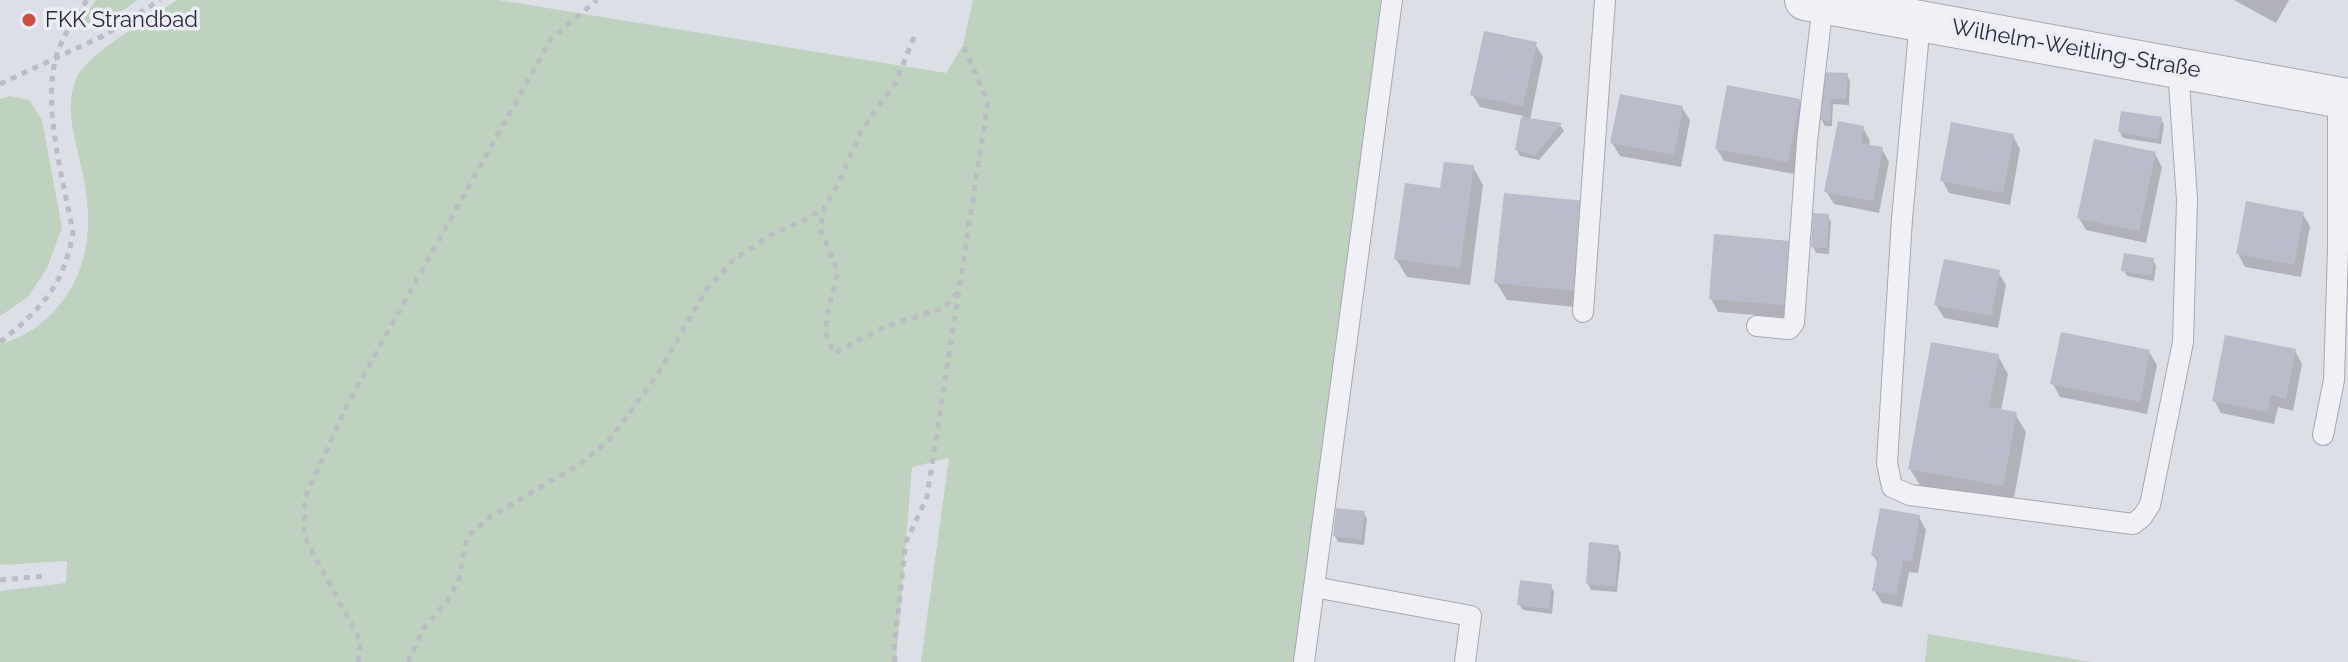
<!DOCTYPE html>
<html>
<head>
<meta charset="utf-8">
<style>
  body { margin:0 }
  canvas { display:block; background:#dddfe7 }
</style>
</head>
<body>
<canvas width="2348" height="662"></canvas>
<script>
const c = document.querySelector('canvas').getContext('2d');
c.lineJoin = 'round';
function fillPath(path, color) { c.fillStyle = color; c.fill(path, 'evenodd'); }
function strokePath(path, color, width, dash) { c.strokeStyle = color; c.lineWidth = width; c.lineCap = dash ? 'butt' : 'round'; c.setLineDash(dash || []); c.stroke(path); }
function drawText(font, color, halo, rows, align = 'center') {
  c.font = font + ' Raleway,sans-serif'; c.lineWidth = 7; c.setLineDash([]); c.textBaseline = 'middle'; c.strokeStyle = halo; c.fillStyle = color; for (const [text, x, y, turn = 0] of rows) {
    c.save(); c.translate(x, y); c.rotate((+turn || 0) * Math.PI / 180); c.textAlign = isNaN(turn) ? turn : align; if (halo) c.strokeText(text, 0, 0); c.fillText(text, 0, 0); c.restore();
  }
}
const green = new Path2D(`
  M 96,0 L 138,0 L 96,28 L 81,20 Z
  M 177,0 L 498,0 L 946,73 L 963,45 L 973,0 L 1381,0 L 1296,662 L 921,662 L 949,458 L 912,467 L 896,662 L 0,662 L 0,591 L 66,583 L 67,561 L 0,565 L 0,344 C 27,337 47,322 64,299 C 92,261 92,215 82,170 C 76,141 64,109 76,79 C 86,54 152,17 177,0 Z
  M 10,96 L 29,100 L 42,120 L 62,228 L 47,268 L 28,297 L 0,316 L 0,99 Z
  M 1928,634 L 2091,662 L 1925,662 Z`);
const shadow = new Path2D(`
  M 2234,0 L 2289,0 L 2276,23 Z
  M 1535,44 L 1543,57 L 1530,120 L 1560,125 L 1564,131 L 1539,160 L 1520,156 L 1517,150 L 1523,116 L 1480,107 L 1472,94 Z
  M 1823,74 L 1847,75 L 1850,81 L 1849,105 L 1833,104 L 1832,126 L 1825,126 L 1821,119 Z
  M 1799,101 L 1806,113 L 1794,174 L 1724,161 L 1717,149 Z
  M 1682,108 L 1690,120 L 1681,167 L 1620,156 L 1612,143 Z
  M 2161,119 L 2164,125 L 2161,144 L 2123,138 L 2120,132 Z
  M 1863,128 L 1870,141 L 1869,146 L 1882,149 L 1889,162 L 1879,213 L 1834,204 L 1826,191 Z
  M 2013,136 L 2020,149 L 2010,205 L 1949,193 L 1942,180 Z
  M 2155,154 L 2162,167 L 2146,243 L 2086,230 L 2079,218 Z
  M 1473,167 L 1483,185 L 1470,285 L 1407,277 L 1396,259 L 1442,190 Z
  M 1584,203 L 1585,308 L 1507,300 L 1496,282 Z
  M 2302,213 L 2310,226 L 2301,277 L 2245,267 L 2238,254 Z
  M 1827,216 L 1831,222 L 1829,254 L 1816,253 L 1813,247 Z
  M 1789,242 L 1791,318 L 1718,312 L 1711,299 Z
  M 2153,260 L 2156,266 L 2154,281 L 2127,276 L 2124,270 Z
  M 1998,272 L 2006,285 L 1998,328 L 1944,318 L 1936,305 Z
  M 2295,351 L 2302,364 L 2293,411 L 2278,407 L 2274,424 L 2221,413 L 2214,400 Z
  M 2149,352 L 2157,365 L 2147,414 L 2060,397 L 2053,384 Z
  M 1998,356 L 2008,374 L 2001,411 L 2015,414 L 2026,432 L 2013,503 L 1921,487 L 1910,469 Z
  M 1364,513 L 1367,519 L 1364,545 L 1338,542 L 1335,536 Z
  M 1919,517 L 1926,530 L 1918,573 L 1909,572 L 1902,607 L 1882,603 L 1874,590 L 1879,565 L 1873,555 Z
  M 1617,547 L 1621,553 L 1617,592 L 1591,590 L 1588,584 Z
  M 1551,586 L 1554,592 L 1552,614 L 1523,610 L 1519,604 Z`);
const building = new Path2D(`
  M 1484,31 L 1537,42 L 1523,106 L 1470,95 Z
  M 1821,72 L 1848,73 L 1846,99 L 1831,99 L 1830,121 L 1819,120 Z
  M 1727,85 L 1800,99 L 1788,162 L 1715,149 Z
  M 1620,94 L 1683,106 L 1674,155 L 1610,143 Z
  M 2121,111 L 2162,117 L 2158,139 L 2118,132 Z
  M 1521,117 L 1562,123 L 1535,155 L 1515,150 Z
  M 1838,121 L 1864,126 L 1861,143 L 1883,147 L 1873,201 L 1824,192 Z
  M 1951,122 L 2014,134 L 2003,193 L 1940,181 Z
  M 2094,139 L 2156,152 L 2139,231 L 2077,218 Z
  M 1444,162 L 1474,165 L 1460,268 L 1394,259 L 1405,183 L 1440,188 Z
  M 1504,193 L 1585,201 L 1576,291 L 1494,283 Z
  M 2246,201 L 2304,212 L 2294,265 L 2236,254 Z
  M 1813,213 L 1829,214 L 1827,248 L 1811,247 Z
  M 1714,234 L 1790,241 L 1785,305 L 1709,299 Z
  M 2124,253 L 2154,258 L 2152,276 L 2121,271 Z
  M 1944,259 L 2000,270 L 1991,316 L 1934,305 Z
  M 2061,332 L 2150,350 L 2140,402 L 2050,384 Z
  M 2225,335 L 2296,349 L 2286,399 L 2271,395 L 2267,412 L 2212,401 Z
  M 1931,342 L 1999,354 L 1989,407 L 2017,412 L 2003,486 L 1908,469 Z
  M 1336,508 L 1365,511 L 1361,540 L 1333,536 Z
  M 1880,508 L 1920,515 L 1912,561 L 1903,560 L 1896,595 L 1872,591 L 1878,557 L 1871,556 Z
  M 1589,542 L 1619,545 L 1615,587 L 1586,584 Z
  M 1520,580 L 1552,584 L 1549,609 L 1517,605 Z`);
const path = new Path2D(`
  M 914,37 L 896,82 L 860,133 L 839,182 L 825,207 L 820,228 L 838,272 L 827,315 L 826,334 L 834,353 L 884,327 L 944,308 L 958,292
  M 0,84 L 103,36 L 160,0
  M 0,342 C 42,308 63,287 73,233 C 64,182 41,104 57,54 C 64,34 75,17 87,0
  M 0,580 L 45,576
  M 358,662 L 361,642 L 304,536 L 305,498 L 347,405 L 551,39 L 597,0
  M 408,662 L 424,628 L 448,600 L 459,579 L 467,537 L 490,517 L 580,464 L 610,439 L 658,374 L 706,290 L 733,260 L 771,235 L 808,218 L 825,207
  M 895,662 L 894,648 L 906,542 L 927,497 L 988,102 L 963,45`);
const lane = new Path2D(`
  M 1920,21 L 1902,219 L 1887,463 L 1892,487 L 1910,495 L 2133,524 L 2142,517 L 2150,505 L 2183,342 L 2187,200 L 2178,68
  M 1583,312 L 1605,0
  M 1757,326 L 1789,329 L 1794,323 L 1807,141 L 1823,3
  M 2323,435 L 2334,380 L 2338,249 L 2338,97
  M 1314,587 L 1471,616 L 1465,662
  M 1304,662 L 1392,0`);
const street = new Path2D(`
  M 1805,0 L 2348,99`);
const markers = [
  [29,20,8,"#cc5143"]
];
const poiNames = [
  ["FKK Strandbad",45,20]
];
const streetNames = [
  ["Wilhelm-Weitling-Straße",2076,49,10]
];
fillPath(green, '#bfd1bf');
fillPath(shadow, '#0003');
fillPath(building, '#bbbcca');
strokePath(lane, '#a6a8b4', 22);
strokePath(street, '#a6a8b4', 42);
strokePath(path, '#bcbcc5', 5, [6, 6]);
strokePath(lane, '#f0f0f5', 20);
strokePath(street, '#f0f0f5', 40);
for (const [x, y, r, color] of markers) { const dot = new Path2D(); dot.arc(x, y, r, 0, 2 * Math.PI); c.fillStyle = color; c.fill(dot); strokePath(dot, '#edeef5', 3); }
drawText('22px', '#27293d', '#edeef5', poiNames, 'left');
drawText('22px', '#27293d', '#edeef5', streetNames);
</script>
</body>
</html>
